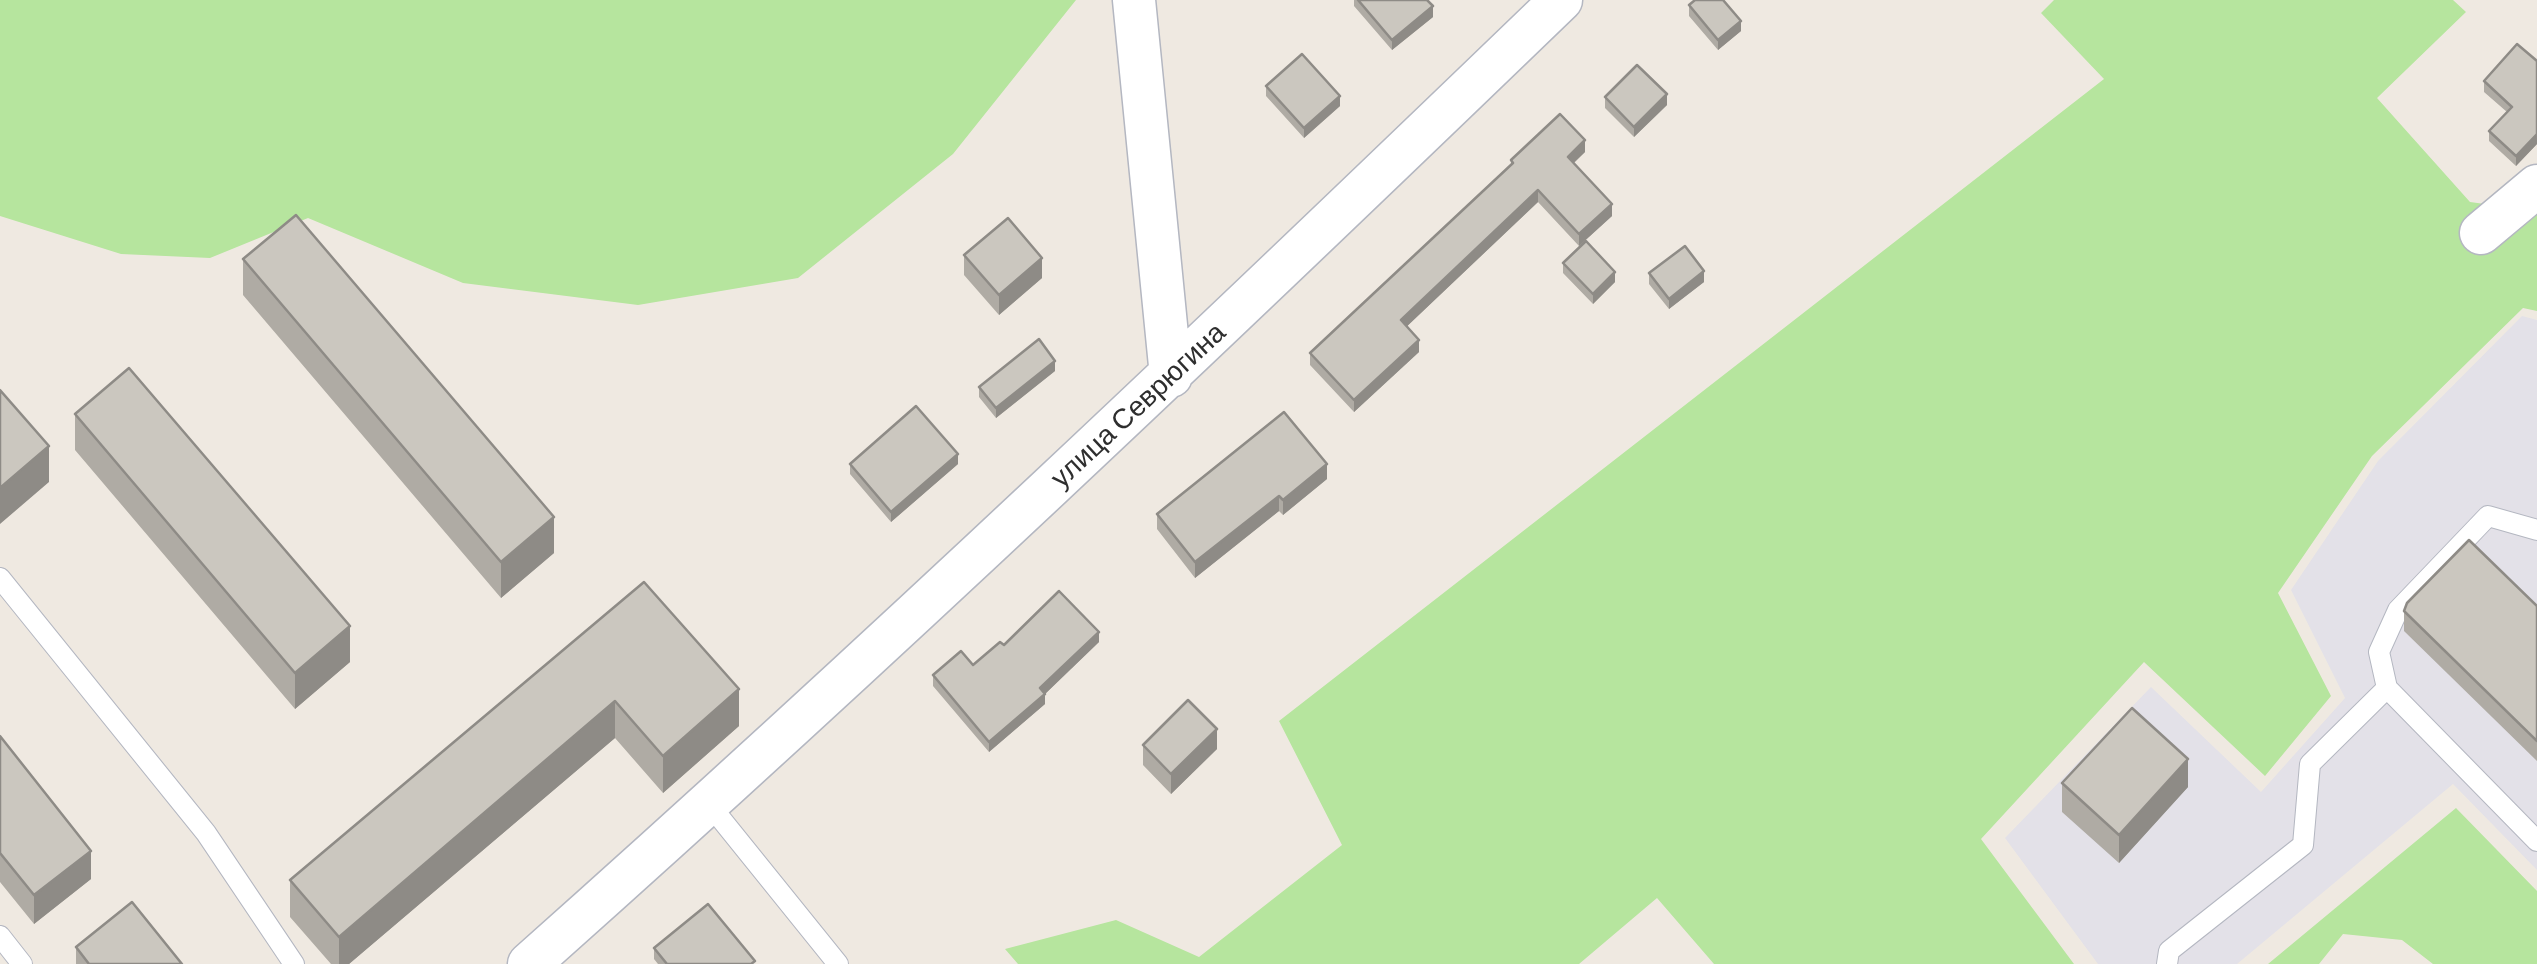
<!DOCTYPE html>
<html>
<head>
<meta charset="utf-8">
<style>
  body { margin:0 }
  canvas { display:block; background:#efe9e1 }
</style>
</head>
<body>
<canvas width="2537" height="964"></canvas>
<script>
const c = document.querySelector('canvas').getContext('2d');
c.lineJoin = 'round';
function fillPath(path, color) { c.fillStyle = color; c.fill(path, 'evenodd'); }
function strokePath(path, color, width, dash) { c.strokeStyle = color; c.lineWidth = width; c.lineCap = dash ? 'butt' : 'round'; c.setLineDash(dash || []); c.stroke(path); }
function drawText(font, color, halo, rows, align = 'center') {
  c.font = font + ' Barlow,sans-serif'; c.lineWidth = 8; c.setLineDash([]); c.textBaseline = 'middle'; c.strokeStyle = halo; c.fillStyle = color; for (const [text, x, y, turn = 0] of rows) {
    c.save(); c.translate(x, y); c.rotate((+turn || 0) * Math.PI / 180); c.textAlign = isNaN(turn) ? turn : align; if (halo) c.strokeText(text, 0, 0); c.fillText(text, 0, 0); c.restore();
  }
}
const industrial = new Path2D(`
  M 2522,316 L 2537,320 L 2537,870 L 2453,784 L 2237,964 L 2098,964 L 2005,838 L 2151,687 L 2261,792 L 2345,698 L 2291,590 L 2378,461 Z`);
const green = new Path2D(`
  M 0,0 L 1076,0 L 953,154 L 798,278 L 638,305 L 463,283 L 308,218 L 210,258 L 121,254 L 0,216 Z
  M 2054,0 L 2453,0 L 2466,12 L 2377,98 L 2470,202 L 2537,211 L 2537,311 L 2523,308 L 2372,456 L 2278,593 L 2331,696 L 2265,776 L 2144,662 L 1981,839 L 2074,964 L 1714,964 L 1657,898 L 1579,964 L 1018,964 L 1005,949 L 1116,920 L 1199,957 L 1342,845 L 1279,721 L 2104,79 L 2041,13 Z
  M 2456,808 L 2537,891 L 2537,964 L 2433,964 L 2402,940 L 2343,934 L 2319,964 L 2268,964 Z`);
const lane = new Path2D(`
  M 2537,530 L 2488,516 L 2398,610 L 2379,652 L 2387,688 L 2537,841
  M 0,578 L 206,833 L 294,964
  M 709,804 L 838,964
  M 0,936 L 22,964
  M 2167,964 L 2169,951 L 2303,845 L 2310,764 L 2387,688`);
const street = new Path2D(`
  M 1134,0 L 1171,376
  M 2481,233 L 2537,186
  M 529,964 C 881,651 1222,327 1561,0`);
const wall = new Path2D(`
  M 1354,0 L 1427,0 L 1433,17 L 1392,50 L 1354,6 Z
  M 1689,5 L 1741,31 L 1718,50 L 1689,16 Z
  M 2537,61 L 2537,144 L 2516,166 L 2489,141 L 2489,131 L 2507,112 L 2484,92 L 2484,81 Z
  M 1266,86 L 1340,106 L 1304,138 L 1266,96 Z
  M 1605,97 L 1667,105 L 1634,137 L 1605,108 Z
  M 1585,152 L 1574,163 L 1612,216 L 1579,246 L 1538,202 L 1407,326 L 1419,352 L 1354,412 L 1310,365 L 1310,353 L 1511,165 L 1511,160 Z
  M 964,255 L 1042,278 L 999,315 L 964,275 Z
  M 243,259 L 554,553 L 501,598 L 243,295 Z
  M 1563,263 L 1615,282 L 1593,304 L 1563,273 Z
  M 1649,273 L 1704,282 L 1669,309 L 1649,284 Z
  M 1055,371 L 996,418 L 979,397 L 979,387 Z
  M 75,414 L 350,662 L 295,709 L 75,450 Z
  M 850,464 L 958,464 L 891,522 L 850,474 Z
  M 1327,479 L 1283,515 L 1279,511 L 1195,578 L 1157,529 L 1157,514 Z
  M 644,582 L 739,726 L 663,793 L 615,738 L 349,964 L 331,964 L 290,917 L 290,880 Z
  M 2537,606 L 2537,761 L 2404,631 L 2404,611 Z
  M 1099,642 L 1045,694 L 1045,704 L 989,752 L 933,686 L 933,675 L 973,665 L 1004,645 Z
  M 0,736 L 91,879 L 34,924 L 0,882 Z
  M 1143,745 L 1217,749 L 1171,794 L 1143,765 Z
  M 2062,783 L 2188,787 L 2119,863 L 2062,812 Z
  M 76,947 L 182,964 L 76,964 Z
  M 654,948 L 755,964 L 658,964 L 654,959 Z`);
const shadedWall = new Path2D(`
  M 1433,6 L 1433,17 L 1392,50 L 1392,40 Z
  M 1741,21 L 1741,31 L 1718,50 L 1718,40 Z
  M 1667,94 L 1667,105 L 1634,137 L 1634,127 Z
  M 1340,96 L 1340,106 L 1304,138 L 1304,128 Z
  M 2537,134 L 2537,144 L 2516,166 L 2516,156 Z
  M 1585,140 L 1585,152 L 1568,168 L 1568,157 Z
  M 1538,190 L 1538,202 L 1401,332 L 1401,320 Z
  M 1612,204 L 1612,216 L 1579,246 L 1579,234 Z
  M 1042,258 L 1042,278 L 999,315 L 999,295 Z
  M 1704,271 L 1704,282 L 1669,309 L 1669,299 Z
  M 1615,272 L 1615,282 L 1593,304 L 1593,294 Z
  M 1419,340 L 1419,352 L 1354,412 L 1354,400 Z
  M 1055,361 L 1055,371 L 996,418 L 996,408 Z
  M 49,446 L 49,482 L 0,524 L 0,488 Z
  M 958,454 L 958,464 L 891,522 L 891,512 Z
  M 1327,464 L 1327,479 L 1283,515 L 1283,500 Z
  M 1279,496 L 1279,511 L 1195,578 L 1195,562 Z
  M 554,517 L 554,553 L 501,598 L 501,562 Z
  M 350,626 L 350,662 L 295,709 L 295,673 Z
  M 1099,632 L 1099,642 L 1045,694 L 1045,704 L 989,752 L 989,742 L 1040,688 Z
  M 739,689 L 739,726 L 663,793 L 663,756 Z
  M 615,701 L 615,738 L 349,964 L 339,964 L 339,937 Z
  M 1217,729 L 1217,749 L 1171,794 L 1171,774 Z
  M 2188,759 L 2188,787 L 2119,863 L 2119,835 Z
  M 91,851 L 91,879 L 34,924 L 34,895 Z`);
const building = new Path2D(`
  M 1358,0 L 1427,0 L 1433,6 L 1392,40 Z
  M 1695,0 L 1723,0 L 1741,21 L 1718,40 L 1689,5 Z
  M 2517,44 L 2537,61 L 2537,134 L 2516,156 L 2489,131 L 2512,107 L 2484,81 Z
  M 1302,54 L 1340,96 L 1304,128 L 1266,86 Z
  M 1637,65 L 1667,94 L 1634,127 L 1605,97 Z
  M 1560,114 L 1585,140 L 1568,157 L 1612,204 L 1579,234 L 1538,190 L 1401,320 L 1419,340 L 1354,400 L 1310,353 L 1513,163 L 1511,160 Z
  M 296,215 L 554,517 L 501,562 L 243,259 Z
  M 1008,218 L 1042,258 L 999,295 L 964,255 Z
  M 1586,241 L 1615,272 L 1593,294 L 1563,263 Z
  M 1685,246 L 1704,271 L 1669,299 L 1649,273 Z
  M 1039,339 L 1055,361 L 996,408 L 979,387 Z
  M 129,368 L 350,626 L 295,673 L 75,414 Z
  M 0,390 L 49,446 L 0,488 Z
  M 916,406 L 958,454 L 891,512 L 850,464 Z
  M 1284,412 L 1327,464 L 1283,500 L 1279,496 L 1195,562 L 1157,514 Z
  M 2469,540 L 2537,606 L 2537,741 L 2404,611 L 2407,603 Z
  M 644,582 L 739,689 L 663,756 L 615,701 L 339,937 L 290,880 Z
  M 1059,591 L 1099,632 L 1040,688 L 1045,694 L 989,742 L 933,675 L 961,651 L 973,665 L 1000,642 L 1004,645 Z
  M 1188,700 L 1217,729 L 1171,774 L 1143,745 Z
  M 2132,708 L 2188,759 L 2119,835 L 2062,783 Z
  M 0,736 L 91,851 L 34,895 L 0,853 Z
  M 132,902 L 182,964 L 89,964 L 76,947 Z
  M 708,904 L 755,961 L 751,964 L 667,964 L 654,948 Z`);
const streetNames = [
  ["улица Севрюгина",1138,405,-43]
];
fillPath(industrial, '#e3e1e8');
fillPath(green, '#b6e59e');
strokePath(lane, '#b4b7c1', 22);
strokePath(street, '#b4b7c1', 45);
strokePath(lane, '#fff', 20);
strokePath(street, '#fff', 42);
fillPath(wall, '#afaba4');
fillPath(shadedWall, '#8e8b86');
fillPath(building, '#cbc7bf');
strokePath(building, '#8e8b86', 2.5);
drawText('28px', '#2e2e2e', '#fff', streetNames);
</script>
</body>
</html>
